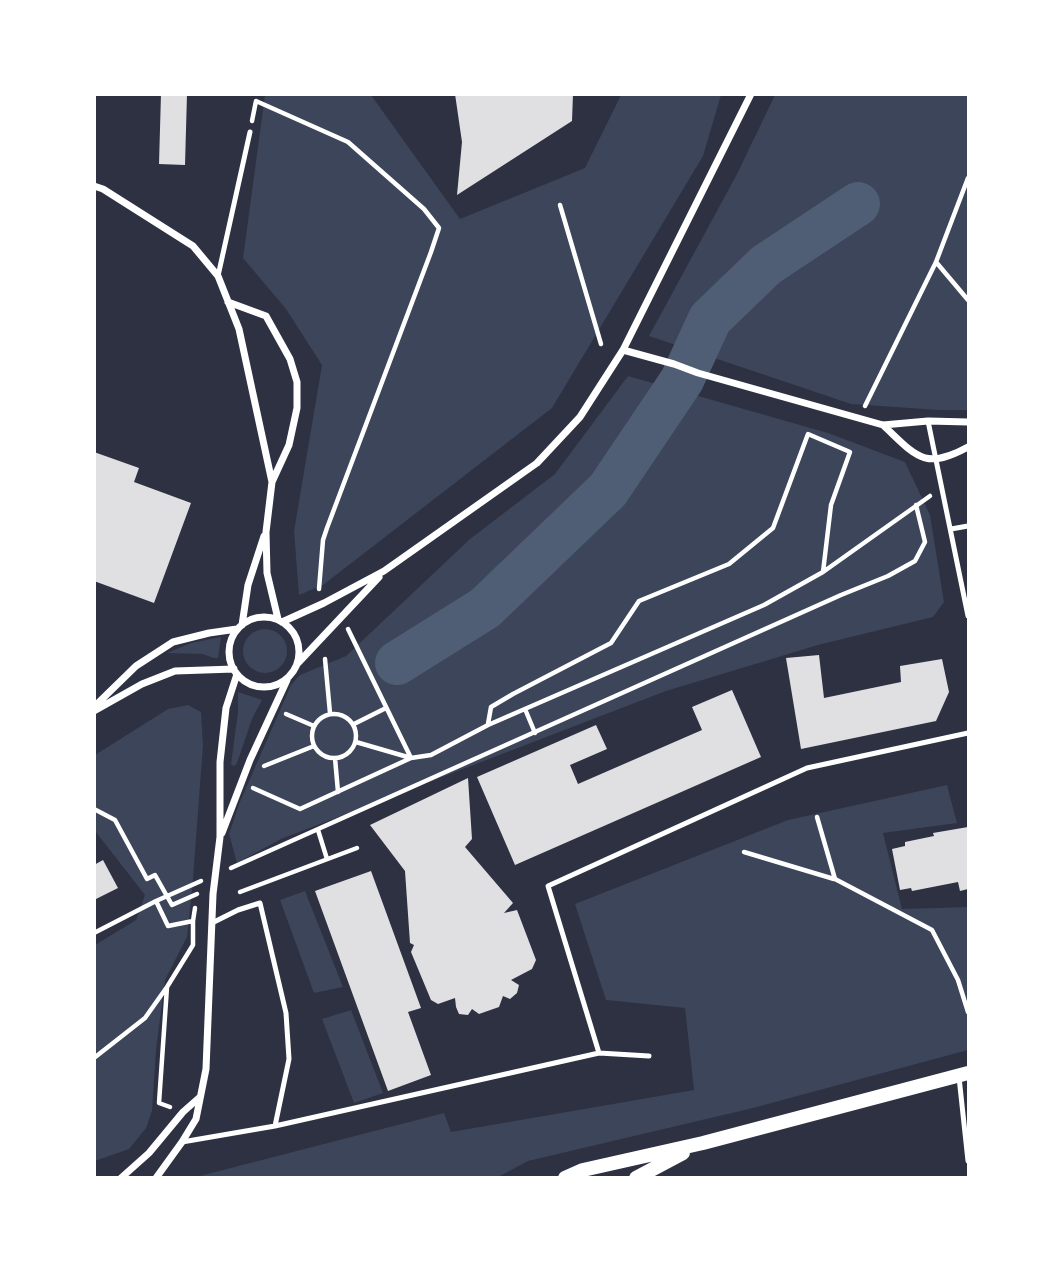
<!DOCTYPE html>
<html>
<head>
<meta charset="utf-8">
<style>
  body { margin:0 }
  #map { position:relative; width:1063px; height:1272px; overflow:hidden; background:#2d3142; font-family:"PT Sans Narrow",sans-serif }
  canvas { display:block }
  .frame { position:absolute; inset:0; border:96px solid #fff; pointer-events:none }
</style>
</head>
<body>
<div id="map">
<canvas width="1063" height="1272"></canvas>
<div class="frame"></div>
</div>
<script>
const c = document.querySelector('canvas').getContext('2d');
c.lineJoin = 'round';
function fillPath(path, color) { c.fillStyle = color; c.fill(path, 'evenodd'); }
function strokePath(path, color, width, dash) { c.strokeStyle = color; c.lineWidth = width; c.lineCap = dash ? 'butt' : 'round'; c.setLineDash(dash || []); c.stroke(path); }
const green = new Path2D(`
  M 265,95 L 371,95 L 460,219 L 585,168 L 621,95 L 721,95 L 703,156 L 552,408 L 323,585 L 299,595 L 294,531 L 322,365 L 286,309 L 243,258 Z
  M 775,95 L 968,95 L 968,410 L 939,410 L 851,404 L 649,336 L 737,174 Z
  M 628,376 L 828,433 L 905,462 L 930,515 L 944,602 L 933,617 L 818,645 L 666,691 L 281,839 L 237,863 L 229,834 L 239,804 L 291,685 L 300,675 L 346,656 L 470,539 L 555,474 Z
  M243 651a22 22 0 1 1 44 0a22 22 0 1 1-44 0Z
  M 221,637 L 218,658 L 214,658 L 202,654 L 167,653 L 191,643 Z
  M 238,692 L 262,700 L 252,719 L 238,760 L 236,765 L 233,766 L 231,764 L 238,712 Z
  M 188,705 L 201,712 L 203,746 L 192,891 L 187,937 L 165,980 L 156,1050 L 152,1111 L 146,1128 L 129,1149 L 95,1161 L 95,945 L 136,920 L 145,895 L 95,831 L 95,755 L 168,709 Z
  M 947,785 L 957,823 L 883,833 L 902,909 L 968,907 L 968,1050 L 753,1108 L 528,1161 L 498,1177 L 192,1178 L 444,1113 L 451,1132 L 694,1090 L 685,1008 L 606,1000 L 575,904 L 788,820 Z
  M 305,891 L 343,987 L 314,993 L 280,900 Z
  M 351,1010 L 383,1093 L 354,1103 L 322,1019 Z`);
const river = new Path2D(`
  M 397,663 L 485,608 L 608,490 L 682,380 L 710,319 L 766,265 L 858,204`);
const building = new Path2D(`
  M 161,94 L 187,94 L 185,165 L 159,164 Z
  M 455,94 L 573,94 L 572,121 L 457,195 L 462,142 Z
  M 94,452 L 139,468 L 134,482 L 191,503 L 154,603 L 94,581 Z
  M 819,655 L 824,698 L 901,682 L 900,666 L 942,659 L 949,692 L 936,721 L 801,749 L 786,658 Z
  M 732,690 L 761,757 L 515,865 L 477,777 L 596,725 L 607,749 L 570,765 L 578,784 L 702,730 L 692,707 Z
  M 468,778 L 472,839 L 465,847 L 513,903 L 504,913 L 517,910 L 536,960 L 532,969 L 511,980 L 519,985 L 517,993 L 510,999 L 503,996 L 499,1007 L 479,1014 L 472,1009 L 468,1015 L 459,1014 L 456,1007 L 455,998 L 438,1004 L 431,1000 L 411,952 L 414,945 L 410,943 L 405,871 L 370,825 Z
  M 968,827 L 968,889 L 960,891 L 958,882 L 912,891 L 911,888 L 900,890 L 892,849 L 905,846 L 905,842 L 934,836 L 933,833 Z
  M 103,860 L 118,888 L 94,900 L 94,865 Z
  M 371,871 L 421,1008 L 408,1012 L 431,1075 L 388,1091 L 315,891 Z`);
const path = new Path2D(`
  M 252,121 L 256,101 L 348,142 L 424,209 L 439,228 L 431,252 L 327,528 L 323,540 L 319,589
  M 560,205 L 601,344
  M 936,262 L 968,300
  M 865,406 L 936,262 L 968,178
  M 325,659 L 330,713
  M 525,709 L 535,733
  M312 736a22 22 0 1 1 44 0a22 22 0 1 1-44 0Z
  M 286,714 L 314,726
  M 354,724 L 386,708
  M 488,724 L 491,707 L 513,694 L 611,643 L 639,601 L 729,564 L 773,528 L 808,434 L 850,452 L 831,505 L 823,572
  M 356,742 L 411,758 L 431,755 L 488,725 L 764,605 L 823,572 L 930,496
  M 335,758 L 338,792
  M 264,766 L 314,746
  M 253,788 L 300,809 L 411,758 L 348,629
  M 94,809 L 115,820 L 147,879 L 155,875 L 172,905 L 197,894
  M 817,817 L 835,879 L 932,930 L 958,980 L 968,1012
  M 318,830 L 327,859
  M 744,852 L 834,879
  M 231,868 L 841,595 L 888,576 L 915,561 L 925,542 L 916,505
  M 240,892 L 357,848
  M 156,901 L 168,926 L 193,921
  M 94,933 L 156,901 L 201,881
  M 167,987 L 159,1103 L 170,1107
  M 94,1058 L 145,1018 L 167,987 L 193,945 L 193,921 L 195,908`);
const service = new Path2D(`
  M 218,276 L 250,132
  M 928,421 L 968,616
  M 951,529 L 968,526
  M 212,923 L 238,910 L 260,903 L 286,1013 L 289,1059 L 275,1126
  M 599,1053 L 548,886 L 807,768 L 968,733
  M 959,1077 L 968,1161
  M 182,1142 L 275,1126 L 599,1053 L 649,1056`);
const minor = new Path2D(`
  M 94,186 L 103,189 L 193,246 L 218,276 L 239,329 L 272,482
  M 228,302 L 266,316 L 290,359 L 297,382 L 297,408 L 289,445 L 272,482 L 266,532 L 267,573 L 278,619
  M 623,350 L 674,364 L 698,373 L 883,425 L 928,421 L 968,422
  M 883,425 C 916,456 924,471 968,447
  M229 652a35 35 0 1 1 70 0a35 35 0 1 1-70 0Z
  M 282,622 L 324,603 L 384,571 L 537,463 L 580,417 L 623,350 L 751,94
  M 242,625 L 248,585 L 264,536
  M 298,663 L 379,577
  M 94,707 L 136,666 L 173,642 L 209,633 L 237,629
  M 94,711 L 142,684 L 175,671 L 234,669
  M 222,833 L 250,760 L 287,680
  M 121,1178 L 149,1153 L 183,1112 L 200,1097
  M 156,1178 L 182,1142 L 196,1119 L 206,1069 L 213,894 L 220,837 L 220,762 L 226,708 L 237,674`);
const secondary = new Path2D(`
  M 565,1178 L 583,1170 L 703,1143 L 968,1073
  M 636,1178 L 683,1153`);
fillPath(green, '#3c4559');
strokePath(river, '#4f5d75', 44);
fillPath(building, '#e0e0e3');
strokePath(path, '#fff', 4.5);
strokePath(service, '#fff', 5);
strokePath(minor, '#fff', 7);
strokePath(secondary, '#fff', 14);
</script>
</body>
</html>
